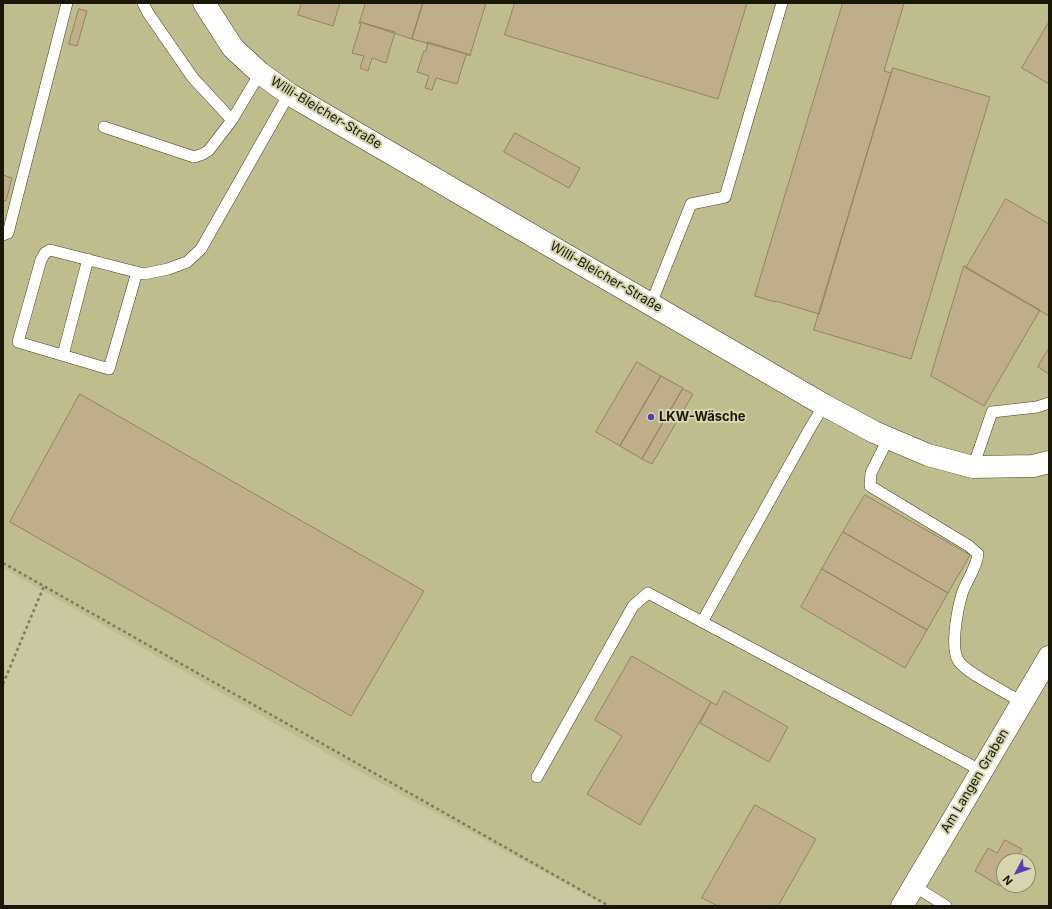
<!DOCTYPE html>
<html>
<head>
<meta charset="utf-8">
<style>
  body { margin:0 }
  #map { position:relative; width:1052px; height:909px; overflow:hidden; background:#c9c8a0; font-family:Inter,sans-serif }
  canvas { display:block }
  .frame { position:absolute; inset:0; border:4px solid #181708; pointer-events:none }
  .north { position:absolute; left:996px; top:853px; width:40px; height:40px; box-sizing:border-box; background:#d6d5ad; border:1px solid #8a896b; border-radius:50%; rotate:229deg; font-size:11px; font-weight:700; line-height:16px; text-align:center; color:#181708 }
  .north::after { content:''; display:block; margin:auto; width:14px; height:18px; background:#553eb6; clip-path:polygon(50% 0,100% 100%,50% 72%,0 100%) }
</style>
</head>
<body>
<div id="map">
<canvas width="1052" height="909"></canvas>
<div class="frame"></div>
<div class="north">N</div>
</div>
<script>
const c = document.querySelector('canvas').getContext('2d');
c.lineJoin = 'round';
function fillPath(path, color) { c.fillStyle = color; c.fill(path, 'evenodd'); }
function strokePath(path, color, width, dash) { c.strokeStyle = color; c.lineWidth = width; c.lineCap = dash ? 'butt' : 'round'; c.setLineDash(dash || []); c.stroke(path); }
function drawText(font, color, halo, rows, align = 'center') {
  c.font = font + ' Inter,sans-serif'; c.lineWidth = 4; c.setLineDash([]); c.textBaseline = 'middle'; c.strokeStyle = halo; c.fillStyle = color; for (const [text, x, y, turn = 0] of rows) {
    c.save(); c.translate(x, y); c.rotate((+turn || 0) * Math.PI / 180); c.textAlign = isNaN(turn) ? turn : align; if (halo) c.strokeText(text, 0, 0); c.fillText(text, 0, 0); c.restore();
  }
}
const built = new Path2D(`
  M 3,3 L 1049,3 L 1049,906 L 606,906 L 342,762 L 3,568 ZM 1004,861 L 1028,861 L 1028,885 L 1004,885 Z`);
const building = new Path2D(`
  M 302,3 L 340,3 L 333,26 L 298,15 Z
  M 366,3 L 423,3 L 412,39 L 360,22 Z
  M 423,3 L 486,3 L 470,55 L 412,39 Z
  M 515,3 L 747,3 L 718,99 L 505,35 Z
  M 843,3 L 904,3 L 884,71 L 891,73 L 819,314 L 776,301 L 775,302 L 755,296 Z
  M 79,9 L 87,11 L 77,46 L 69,44 Z
  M 360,22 L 395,32 L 386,63 L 372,58 L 368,71 L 360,68 L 364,56 L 352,53 L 361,24 L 359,23 Z
  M 1049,22 L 1049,84 L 1022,68 Z
  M 428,42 L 471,55 L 466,55 L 457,84 L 436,78 L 432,90 L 425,88 L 429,76 L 417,72 L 424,51 L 426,51 Z
  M 893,68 L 990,97 L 911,359 L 814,330 Z
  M 515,133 L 580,168 L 569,188 L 504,152 Z
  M 3,175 L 12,178 L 6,201 L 3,200 Z
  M 1006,199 L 1049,224 L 1049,316 L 966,268 Z
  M 964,266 L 1040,310 L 984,406 L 931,376 Z
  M 1049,348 L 1049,374 L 1038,367 Z
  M 637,362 L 661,376 L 620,446 L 596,432 Z
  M 661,376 L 683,388 L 642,459 L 620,446 Z
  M 683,389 L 693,394 L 652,464 L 642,459 Z
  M 80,394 L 424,591 L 351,716 L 10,522 Z
  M 865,495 L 970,555 L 948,593 L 843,532 Z
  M 843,532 L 948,593 L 927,630 L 822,569 Z
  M 822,569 L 927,630 L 905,668 L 801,607 Z
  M 632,656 L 711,702 L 640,825 L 587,794 L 622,736 L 595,720 Z
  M 724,691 L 788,727 L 769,762 L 700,723 L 711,702 L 716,705 Z
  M 755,805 L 816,839 L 778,906 L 718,906 L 702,898 Z
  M 1005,840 L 1022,849 L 1015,861 L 1004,861 L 1004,879 L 1000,886 L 975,871 L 988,848 L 997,853 Z`);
const path = new Path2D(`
  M 3,563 L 609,906
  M 3,684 L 44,586`);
const lane = new Path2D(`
  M 143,3 L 148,13 L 193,78 L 232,120
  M 104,127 L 194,157 L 203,154 L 209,150 L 232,120 L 260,73
  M 3,235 L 8,233 L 67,3
  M 137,272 L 109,369 L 18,342 L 41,260 L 45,253 L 50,250 L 144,274 L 168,269 L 187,262 L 201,249 L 289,94
  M 651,304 L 691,204 L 725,197 L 782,3
  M 63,355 L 88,259
  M 888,439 L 871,473 L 870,486 L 969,546 L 978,554 C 977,566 968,579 963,591 C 958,606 950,646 958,660 C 964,672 1009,694 1022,702
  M 973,467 L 992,412 L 1037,407 L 1049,403
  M 702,622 L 809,430 L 824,405
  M 537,777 L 633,606 L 648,593 L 982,771
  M 914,886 L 946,906`);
const street = new Path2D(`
  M 204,3 L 233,48 L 260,73 L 289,94 L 824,405 L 874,432 L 928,455 L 973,467 L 1033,466 L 1049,462
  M 902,906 L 1049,657`);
const markers = [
  [651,417,4,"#553eb6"]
];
const streetNames = [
  ["Willi-Bleicher-Straße",326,113,31],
  ["Willi-Bleicher-Straße",606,277,30],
  ["Am Langen Graben",975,781,-59]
];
const poiNames = [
  ["LKW-Wäsche",659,417]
];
fillPath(built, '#bfbd8e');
fillPath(building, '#bfae89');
strokePath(building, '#948360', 1);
strokePath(lane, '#44421f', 12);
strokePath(street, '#44421f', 23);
strokePath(path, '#7c7b5e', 2.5, [3, 3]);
strokePath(lane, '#fff', 11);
strokePath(street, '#fff', 22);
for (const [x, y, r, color] of markers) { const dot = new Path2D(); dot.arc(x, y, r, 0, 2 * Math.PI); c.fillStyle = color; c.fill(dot); strokePath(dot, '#d6d5ad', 1.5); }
drawText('13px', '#181708', '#d6d5ad', streetNames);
drawText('bold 13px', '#181708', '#d6d5ad', poiNames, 'left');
</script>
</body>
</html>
